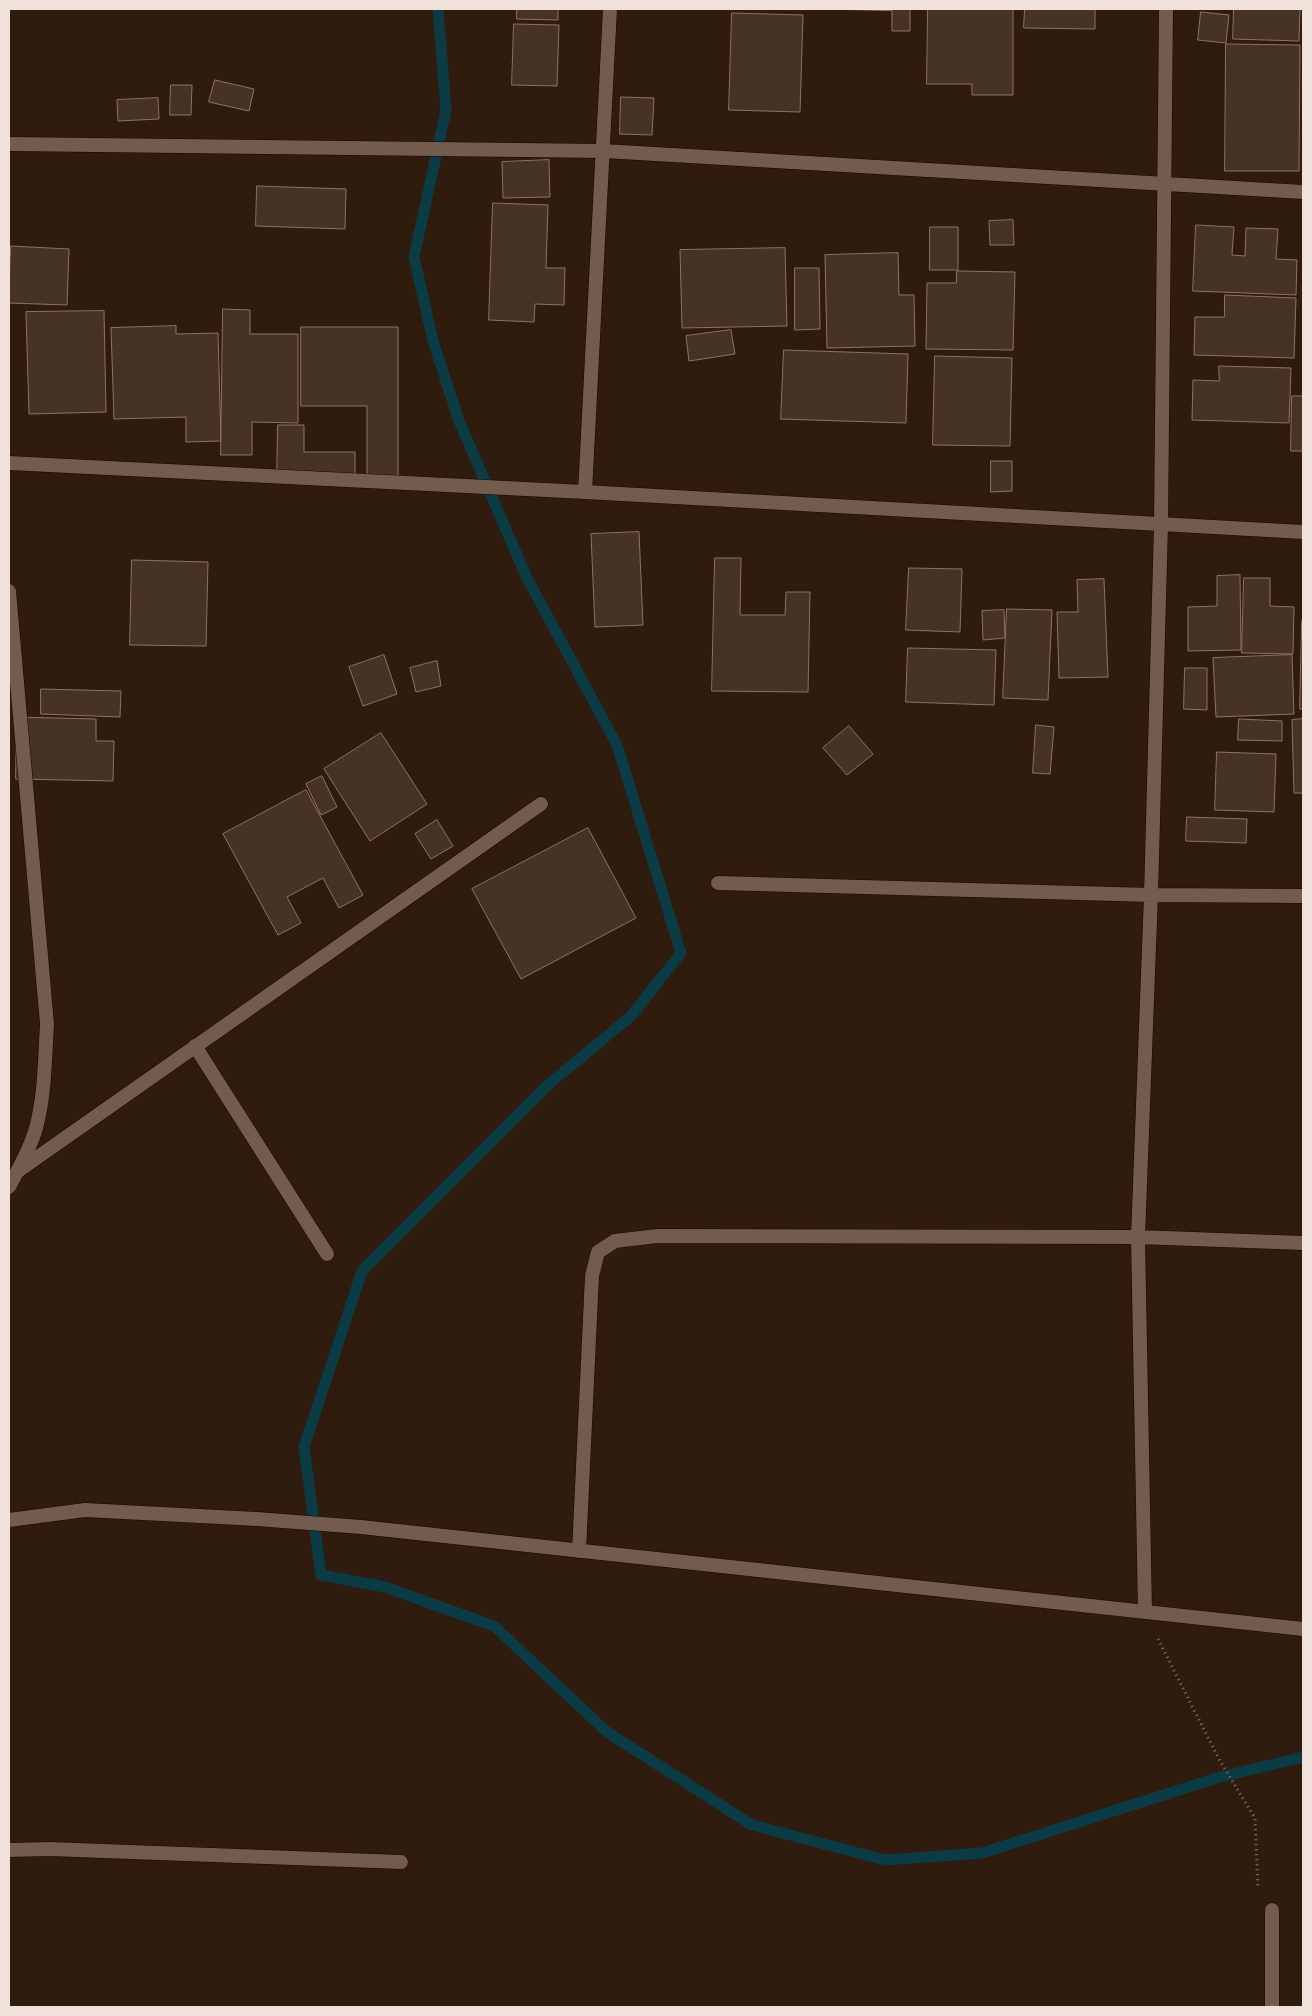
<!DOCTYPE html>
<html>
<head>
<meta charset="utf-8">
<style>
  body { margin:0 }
  #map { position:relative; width:1312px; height:2016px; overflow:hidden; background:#2f1c0f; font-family:"Public Sans",sans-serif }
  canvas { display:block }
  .frame { position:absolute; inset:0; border:10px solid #f0e2da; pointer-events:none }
</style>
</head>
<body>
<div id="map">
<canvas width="1312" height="2016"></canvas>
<div class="frame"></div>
</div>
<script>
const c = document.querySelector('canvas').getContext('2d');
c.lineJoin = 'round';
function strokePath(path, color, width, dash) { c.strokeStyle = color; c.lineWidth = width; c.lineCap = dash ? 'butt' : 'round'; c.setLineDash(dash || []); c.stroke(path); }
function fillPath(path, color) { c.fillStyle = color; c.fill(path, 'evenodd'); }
const stream = new Path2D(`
  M 438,9 L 446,110 L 414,257 L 433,341 L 459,421 L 527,578 L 617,745 L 681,953 L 630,1017 L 549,1084 L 362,1271 L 304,1447 L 321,1575 L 385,1587 L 494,1626 L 607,1732 L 752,1825 L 885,1860 L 982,1853 L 1220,1777 L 1303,1757`);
const building = new Path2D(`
  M 517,9 L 558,9 L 558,20 L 517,19 Z
  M 828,9 L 910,9 L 910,31 L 892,31 L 892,11 Z
  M 928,9 L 1013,9 L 1013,95 L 972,95 L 972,84 L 927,84 Z
  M 1025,9 L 1095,9 L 1095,29 L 1024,28 Z
  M 1234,9 L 1300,9 L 1299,41 L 1233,39 Z
  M 1201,12 L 1229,15 L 1226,43 L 1198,40 Z
  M 732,13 L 803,15 L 800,112 L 729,110 Z
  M 514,24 L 559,25 L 557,86 L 512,85 Z
  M 1226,44 L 1300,45 L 1299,171 L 1225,171 Z
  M 215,80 L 254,89 L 249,111 L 209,102 Z
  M 171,85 L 192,85 L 191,115 L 170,115 Z
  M 621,97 L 654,98 L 652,135 L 620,134 Z
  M 158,98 L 159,119 L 118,121 L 117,100 Z
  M 549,160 L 550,197 L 503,198 L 502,162 Z
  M 257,186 L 346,189 L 345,229 L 256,226 Z
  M 493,203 L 548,205 L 546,268 L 565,268 L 564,305 L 535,304 L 534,322 L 489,320 Z
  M 1013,220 L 1014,245 L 990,245 L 989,221 Z
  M 1196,225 L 1234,227 L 1232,255 L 1245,256 L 1246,228 L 1278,229 L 1276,259 L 1297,260 L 1296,295 L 1193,291 Z
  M 930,227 L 958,227 L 958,270 L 930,270 Z
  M 11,246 L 69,249 L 67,305 L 9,303 Z
  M 785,248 L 787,326 L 682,328 L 680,250 Z
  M 898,253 L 899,295 L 914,295 L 915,346 L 827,348 L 825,255 Z
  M 795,268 L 819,268 L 820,329 L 795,330 Z
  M 957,271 L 1015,272 L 1013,350 L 926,349 L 927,283 L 956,283 Z
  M 1225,295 L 1296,298 L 1294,358 L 1194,355 L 1195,317 L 1224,317 Z
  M 223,309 L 250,310 L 250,334 L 298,334 L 298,423 L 252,422 L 252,455 L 221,455 Z
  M 104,311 L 106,412 L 29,414 L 26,312 Z
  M 176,326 L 176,334 L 218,333 L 221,441 L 186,442 L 186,417 L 114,419 L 111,328 Z
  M 301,327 L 398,327 L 398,484 L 367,484 L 367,406 L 301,406 Z
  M 731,330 L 735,354 L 689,361 L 686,336 Z
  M 784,350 L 908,354 L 906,423 L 781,419 Z
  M 935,356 L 1012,358 L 1010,446 L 933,445 Z
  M 1219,366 L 1291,368 L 1289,423 L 1192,420 L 1193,380 L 1219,381 Z
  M 1292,396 L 1303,396 L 1303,451 L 1291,451 Z
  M 278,425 L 304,425 L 304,452 L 355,452 L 355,480 L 277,479 Z
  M 991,461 L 1012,461 L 1012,491 L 991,492 Z
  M 639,532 L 643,625 L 595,627 L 591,534 Z
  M 715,558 L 741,558 L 740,615 L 785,615 L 786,592 L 810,592 L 808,692 L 712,691 Z
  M 132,560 L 208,562 L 206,646 L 130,645 Z
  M 909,568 L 962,569 L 960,632 L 906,630 Z
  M 1240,575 L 1241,650 L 1188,651 L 1188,607 L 1217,606 L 1217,576 Z
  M 1244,578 L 1270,578 L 1270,606 L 1294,607 L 1293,654 L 1242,653 Z
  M 1104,579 L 1108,677 L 1059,678 L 1057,612 L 1078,612 L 1077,580 Z
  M 1007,609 L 1052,610 L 1048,700 L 1003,698 Z
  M 1004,610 L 1005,638 L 983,640 L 982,611 Z
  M 1302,621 L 1303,622 L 1303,709 L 1300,709 Z
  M 908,648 L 996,650 L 994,705 L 906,702 Z
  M 384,655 L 397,694 L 363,706 L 349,667 Z
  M 1292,655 L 1294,714 L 1216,717 L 1213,658 Z
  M 437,661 L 441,686 L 416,692 L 410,668 Z
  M 1185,668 L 1207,668 L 1207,710 L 1184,709 Z
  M 41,689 L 121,691 L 120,717 L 41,714 Z
  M 17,717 L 96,719 L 96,741 L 114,741 L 113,781 L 16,779 Z
  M 1239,719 L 1282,721 L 1282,741 L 1238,740 Z
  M 1303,719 L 1303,793 L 1294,793 L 1292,720 Z
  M 1036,725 L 1054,727 L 1050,774 L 1033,773 Z
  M 849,726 L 873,754 L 847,775 L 823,748 Z
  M 381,733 L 427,804 L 370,841 L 324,769 Z
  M 1217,752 L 1276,754 L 1274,812 L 1215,810 Z
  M 322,776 L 337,807 L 321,815 L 306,784 Z
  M 306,790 L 363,895 L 339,908 L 323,878 L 287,897 L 301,923 L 278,935 L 223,834 Z
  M 1187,817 L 1247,819 L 1246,843 L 1186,841 Z
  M 437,820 L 453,846 L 431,859 L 415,834 Z
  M 588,828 L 636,918 L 521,979 L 472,889 Z`);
const path = new Path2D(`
  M 1158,1639 L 1220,1761 L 1255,1818 L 1258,1888`);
const minor = new Path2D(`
  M 9,144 L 604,151 L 1303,192
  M 9,463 L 585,492 L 1303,532
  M 585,492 L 610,9
  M 9,591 L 47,1024 C 45,1056 45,1089 38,1120 C 33,1144 20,1166 9,1187
  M 718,883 L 1151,895 L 1303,896
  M 195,1046 L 327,1254
  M 18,1171 L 541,804
  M 9,1520 L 85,1510 L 257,1519 L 361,1527 L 1303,1629
  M 579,1551 L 592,1276 L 598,1252 L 615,1241 L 657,1236 L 1138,1237 L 1303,1243
  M 1145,1612 L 1138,1237 L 1151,895 L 1161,525 L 1166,9
  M 9,1850 L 49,1849 L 401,1862
  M 1272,1910 L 1272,2007`);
strokePath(stream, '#0b3b44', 11);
fillPath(building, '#473325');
strokePath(building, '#8c7465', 1);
strokePath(minor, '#160600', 15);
strokePath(path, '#8b7b70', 3, [1, 4]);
strokePath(minor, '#735c4d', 14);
</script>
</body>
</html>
